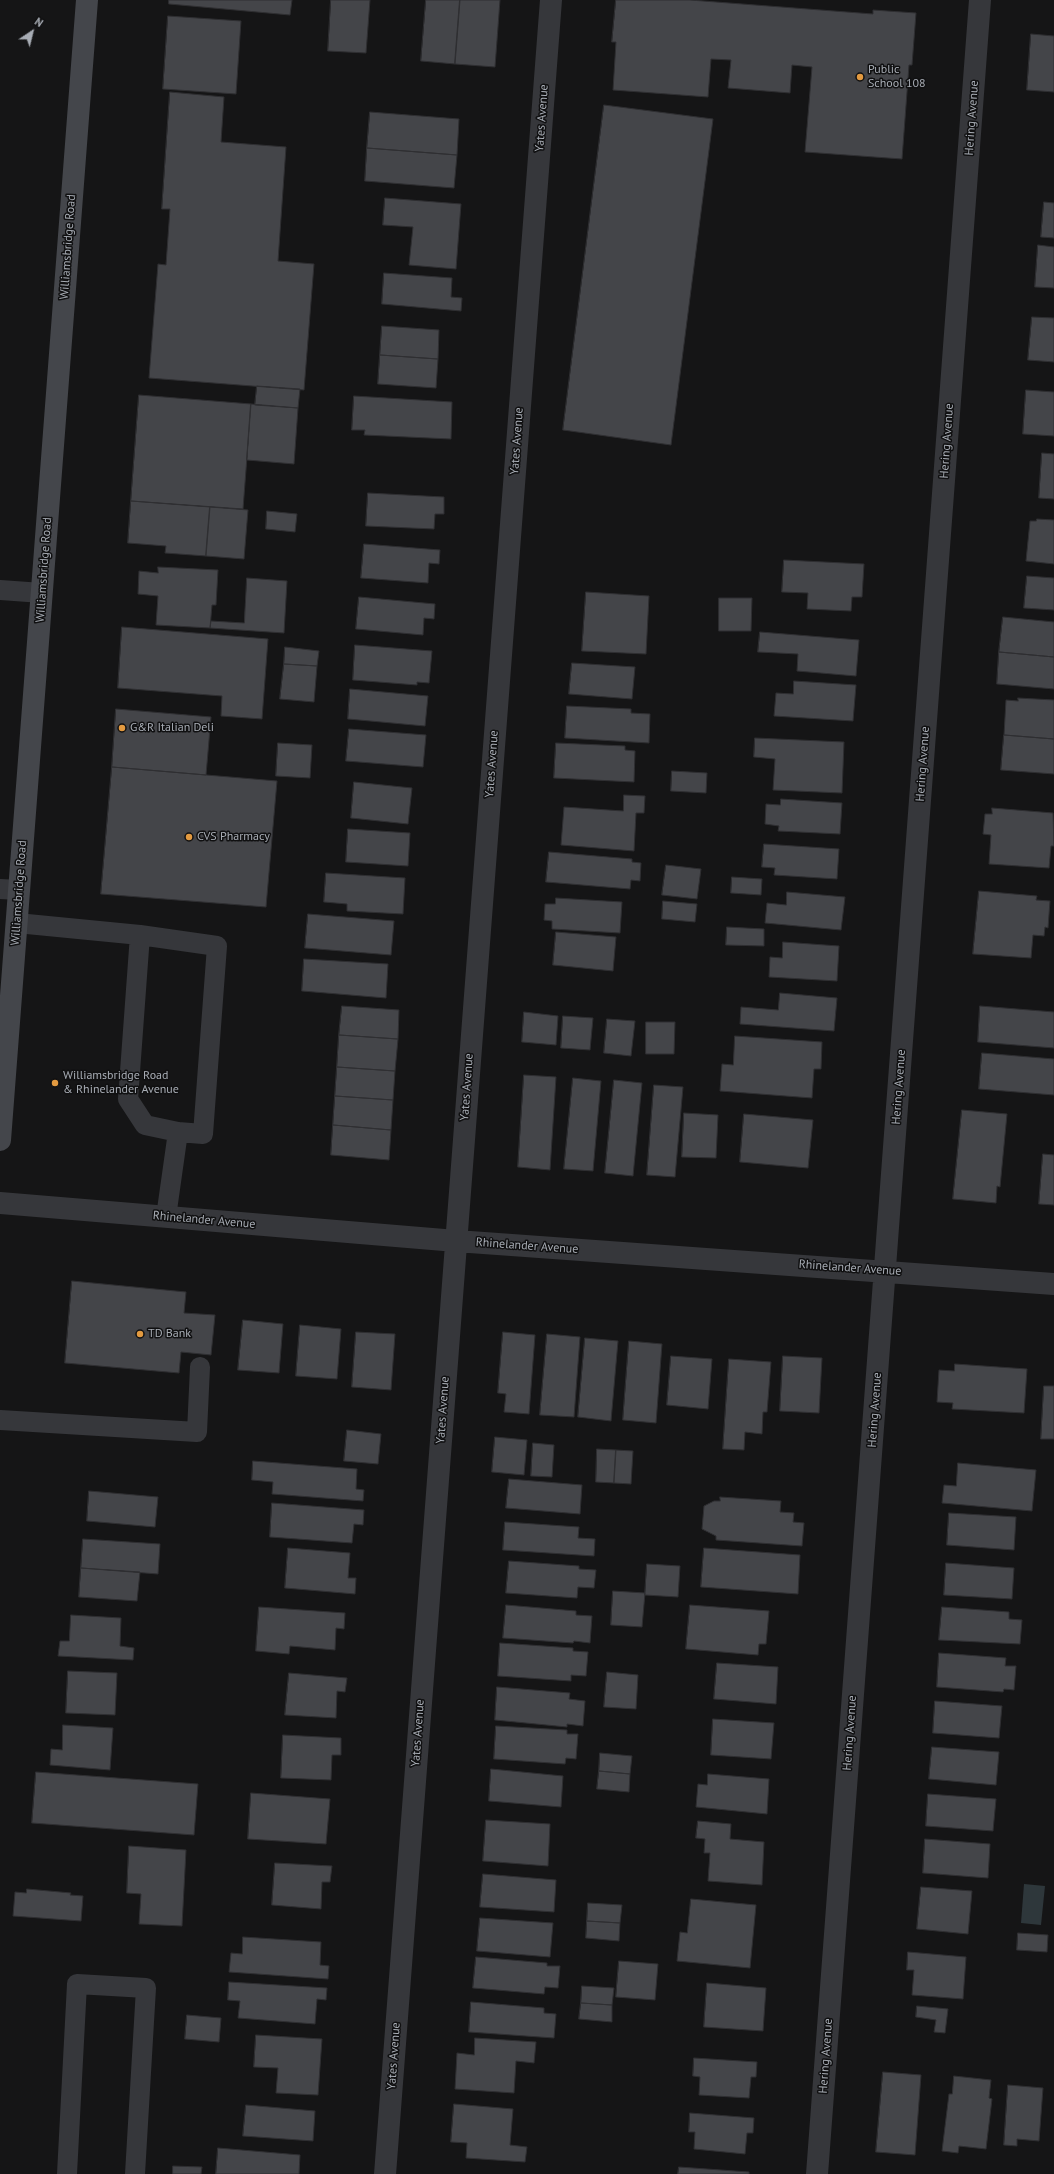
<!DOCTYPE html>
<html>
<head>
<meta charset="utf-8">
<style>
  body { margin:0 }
  #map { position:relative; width:1054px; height:2174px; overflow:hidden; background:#151516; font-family:"PT Sans",sans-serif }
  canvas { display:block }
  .north { position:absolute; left:12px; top:12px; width:40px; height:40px; -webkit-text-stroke:3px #101011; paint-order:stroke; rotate:35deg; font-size:11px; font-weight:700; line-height:16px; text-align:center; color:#a8adb5 }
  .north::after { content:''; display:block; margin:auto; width:14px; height:18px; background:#a8adb5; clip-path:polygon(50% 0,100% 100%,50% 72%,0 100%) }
</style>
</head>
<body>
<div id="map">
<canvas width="1054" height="2174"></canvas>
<div class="north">N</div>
</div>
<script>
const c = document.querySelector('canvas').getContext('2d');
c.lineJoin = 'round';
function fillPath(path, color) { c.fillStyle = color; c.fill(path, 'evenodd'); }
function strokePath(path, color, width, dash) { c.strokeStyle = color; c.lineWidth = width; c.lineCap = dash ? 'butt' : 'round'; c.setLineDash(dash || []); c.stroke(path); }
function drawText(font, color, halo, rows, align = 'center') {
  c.font = font + ' "PT Sans",sans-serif'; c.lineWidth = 3; c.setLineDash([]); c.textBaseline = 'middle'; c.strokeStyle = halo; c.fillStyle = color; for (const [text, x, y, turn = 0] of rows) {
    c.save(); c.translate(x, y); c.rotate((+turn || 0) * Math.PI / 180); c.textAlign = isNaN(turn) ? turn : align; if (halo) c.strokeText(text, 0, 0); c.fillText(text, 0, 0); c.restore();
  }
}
const water = new Path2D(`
  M 1024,1884 L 1045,1886 L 1041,1925 L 1021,1923 Z`);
const building = new Path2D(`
  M 169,0 L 292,0 L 290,15 L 169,4 Z
  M 331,0 L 370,0 L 366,53 L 328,51 Z
  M 426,0 L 460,0 L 455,64 L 421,61 Z
  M 460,0 L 500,0 L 495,67 L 455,64 Z
  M 616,0 L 690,0 L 873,14 L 873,10 L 916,13 L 912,65 L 909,65 L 902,159 L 805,152 L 812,67 L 792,65 L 790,93 L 728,88 L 731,60 L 711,59 L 708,97 L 613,90 L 616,42 L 612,42 Z
  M 168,16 L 241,21 L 236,94 L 163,89 Z
  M 1031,34 L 1054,36 L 1054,92 L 1027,90 Z
  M 170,92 L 224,97 L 221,142 L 286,147 L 278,261 L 314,264 L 304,390 L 149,378 L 158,264 L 166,265 L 170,209 L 162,209 Z
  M 604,105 L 713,119 L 671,445 L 563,430 Z
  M 370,112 L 459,119 L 457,155 L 367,148 Z
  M 367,148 L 457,155 L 454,188 L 365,181 Z
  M 385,198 L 461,204 L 456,269 L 409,265 L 413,227 L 383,225 Z
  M 1044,202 L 1054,203 L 1054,238 L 1041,237 Z
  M 1038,245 L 1054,247 L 1054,288 L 1035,287 Z
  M 384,273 L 452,278 L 451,297 L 462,298 L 461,311 L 382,304 Z
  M 1032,317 L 1054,318 L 1054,362 L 1028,360 Z
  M 382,326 L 439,330 L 438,359 L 380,355 Z
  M 380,355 L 438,359 L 436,388 L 378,384 Z
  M 257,386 L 300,389 L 298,408 L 255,405 Z
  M 1026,390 L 1054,392 L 1054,436 L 1023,434 Z
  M 139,395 L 251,404 L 243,509 L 131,501 Z
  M 354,396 L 452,402 L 451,439 L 364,435 L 365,430 L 352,430 Z
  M 251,404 L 298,408 L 294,464 L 247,460 Z
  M 1042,453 L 1054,454 L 1054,499 L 1039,498 Z
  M 368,493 L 444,497 L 444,514 L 435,514 L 434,529 L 366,526 Z
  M 131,501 L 210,507 L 206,556 L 165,553 L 166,546 L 128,543 Z
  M 210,507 L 248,510 L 244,559 L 206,556 Z
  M 267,511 L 297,514 L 295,532 L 266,529 Z
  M 1037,519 L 1054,520 L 1054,564 L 1026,561 L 1030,521 L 1036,521 Z
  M 364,544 L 440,550 L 439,564 L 429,563 L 428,583 L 361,578 Z
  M 784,560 L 864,564 L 862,597 L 852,597 L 851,611 L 807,609 L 808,593 L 782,592 Z
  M 158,567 L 218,570 L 216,605 L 212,605 L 210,628 L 156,625 L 158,596 L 138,594 L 139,571 L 158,573 Z
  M 1027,576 L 1054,578 L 1054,610 L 1024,608 Z
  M 247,578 L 287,581 L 284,633 L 210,628 L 211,621 L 244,623 Z
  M 586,592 L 649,596 L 646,654 L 582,651 Z
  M 359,597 L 435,604 L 434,619 L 424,618 L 423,635 L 356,629 Z
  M 719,598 L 752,598 L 751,631 L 719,631 Z
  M 1003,617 L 1054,622 L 1054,657 L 999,652 Z
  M 122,627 L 268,639 L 262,719 L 221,716 L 222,696 L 118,688 Z
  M 760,632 L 859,640 L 856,676 L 797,671 L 798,654 L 758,652 Z
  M 355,645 L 432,651 L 429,683 L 417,682 L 417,685 L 353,680 Z
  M 285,647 L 319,651 L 317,666 L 284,664 Z
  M 999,652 L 1054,657 L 1054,689 L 997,684 Z
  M 572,663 L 635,667 L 632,699 L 569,694 Z
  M 284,664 L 317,666 L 314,702 L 280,699 Z
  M 794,681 L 856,685 L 853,721 L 774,716 L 776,693 L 793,694 Z
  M 350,689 L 428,696 L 425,726 L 348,719 Z
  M 1018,698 L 1054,700 L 1054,739 L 1004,735 L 1006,700 L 1018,701 Z
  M 567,706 L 631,709 L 631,713 L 650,714 L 649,743 L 565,738 Z
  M 116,709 L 211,717 L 206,775 L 112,767 Z
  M 349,729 L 426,735 L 423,767 L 346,761 Z
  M 1004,735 L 1054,739 L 1054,774 L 1001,770 Z
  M 755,738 L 844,742 L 842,793 L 773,790 L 775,759 L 754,757 Z
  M 278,743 L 312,745 L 310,778 L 276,776 Z
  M 556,743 L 625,746 L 625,750 L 635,751 L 634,782 L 554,778 Z
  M 112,767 L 277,781 L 266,907 L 101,894 Z
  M 672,771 L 707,773 L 706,793 L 671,791 Z
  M 354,782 L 412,788 L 408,824 L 351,818 Z
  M 624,795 L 645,796 L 644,813 L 636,813 L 634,851 L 561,845 L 564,807 L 623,811 Z
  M 781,799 L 842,803 L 840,834 L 778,831 L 779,826 L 765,824 L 766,804 L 780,805 Z
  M 992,808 L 1053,813 L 1054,846 L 1051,846 L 1049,868 L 989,864 L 991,835 L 983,834 L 985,814 L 992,814 Z
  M 348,829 L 410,833 L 408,866 L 346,862 Z
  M 764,844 L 839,849 L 837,879 L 774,875 L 775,868 L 762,867 Z
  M 549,852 L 632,859 L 632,862 L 641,863 L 640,881 L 631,880 L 630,889 L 546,882 Z
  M 666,865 L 701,869 L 697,899 L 662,895 Z
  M 326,873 L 405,878 L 403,914 L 347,911 L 347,904 L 324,902 Z
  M 732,877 L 762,879 L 761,895 L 731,893 Z
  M 979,891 L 1037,896 L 1036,900 L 1050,901 L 1048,928 L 1045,927 L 1044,936 L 1033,935 L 1031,958 L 973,954 Z
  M 787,892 L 845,897 L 841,930 L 765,923 L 767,903 L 786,905 Z
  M 556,898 L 622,902 L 620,933 L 552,929 L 552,921 L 544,920 L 545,904 L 555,904 Z
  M 663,901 L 697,904 L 695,922 L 662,919 Z
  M 308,914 L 394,921 L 391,955 L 305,948 Z
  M 727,927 L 764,929 L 764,946 L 726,945 Z
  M 556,932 L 616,937 L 613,971 L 553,965 Z
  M 783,942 L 839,946 L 837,981 L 769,977 L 770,957 L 782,958 Z
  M 304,959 L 388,964 L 386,998 L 302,991 Z
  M 780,993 L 837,998 L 834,1031 L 740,1024 L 741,1007 L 778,1010 Z
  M 342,1006 L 399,1010 L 398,1039 L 339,1035 Z
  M 980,1006 L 1054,1012 L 1054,1048 L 978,1042 Z
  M 524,1012 L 558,1016 L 556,1045 L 522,1042 Z
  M 563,1016 L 593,1018 L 590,1050 L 561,1048 Z
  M 607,1019 L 635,1021 L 631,1056 L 604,1053 Z
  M 646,1022 L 675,1022 L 674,1054 L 646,1054 Z
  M 339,1035 L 398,1039 L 395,1071 L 337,1067 Z
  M 735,1036 L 822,1042 L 821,1069 L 814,1069 L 812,1098 L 720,1091 L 722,1064 L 733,1065 Z
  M 982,1053 L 1054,1059 L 1054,1095 L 979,1089 Z
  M 337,1067 L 395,1071 L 393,1100 L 335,1096 Z
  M 524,1075 L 556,1077 L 550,1170 L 518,1167 Z
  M 573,1078 L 601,1081 L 593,1171 L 564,1169 Z
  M 614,1080 L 642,1083 L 633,1176 L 605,1173 Z
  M 654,1085 L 683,1087 L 675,1177 L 647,1175 Z
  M 335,1096 L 393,1100 L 391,1130 L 333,1125 Z
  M 962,1110 L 1007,1114 L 1000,1187 L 997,1186 L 996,1203 L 953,1199 Z
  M 684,1113 L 718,1115 L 716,1158 L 682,1157 Z
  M 744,1114 L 813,1120 L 808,1168 L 740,1162 Z
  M 333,1125 L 391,1130 L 389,1160 L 331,1155 Z
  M 1043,1154 L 1054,1155 L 1054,1205 L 1039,1204 Z
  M 72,1281 L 186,1292 L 184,1313 L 215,1315 L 211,1355 L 181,1352 L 179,1373 L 65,1363 Z
  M 243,1320 L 283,1324 L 279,1373 L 238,1370 Z
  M 300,1325 L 341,1329 L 337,1379 L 296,1376 Z
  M 356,1332 L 395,1334 L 391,1390 L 352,1387 Z
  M 503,1332 L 535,1335 L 529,1414 L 504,1412 L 506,1394 L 498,1393 Z
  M 547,1334 L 580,1337 L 574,1417 L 540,1415 Z
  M 585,1338 L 618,1341 L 611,1421 L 578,1417 Z
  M 629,1341 L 662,1344 L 656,1423 L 623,1420 Z
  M 671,1356 L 712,1359 L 708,1409 L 667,1405 Z
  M 783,1356 L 822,1358 L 819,1413 L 780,1411 Z
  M 729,1359 L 771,1362 L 767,1412 L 763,1412 L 762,1434 L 745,1432 L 744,1450 L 723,1449 Z
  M 955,1364 L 1027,1369 L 1024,1413 L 952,1409 L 953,1403 L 937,1402 L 939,1370 L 954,1371 Z
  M 1044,1386 L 1054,1386 L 1054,1439 L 1041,1439 Z
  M 347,1430 L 381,1434 L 378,1464 L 344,1461 Z
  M 495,1437 L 527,1440 L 524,1475 L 492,1472 Z
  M 533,1443 L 554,1445 L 552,1477 L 531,1476 Z
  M 597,1449 L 616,1450 L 614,1483 L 596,1482 Z
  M 616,1450 L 633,1451 L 631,1484 L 614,1483 Z
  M 253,1461 L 357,1469 L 356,1489 L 364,1490 L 363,1501 L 272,1494 L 273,1482 L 252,1480 Z
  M 958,1463 L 1036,1470 L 1032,1511 L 942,1503 L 944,1485 L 956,1486 Z
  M 509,1479 L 582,1485 L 580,1514 L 506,1508 Z
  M 89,1491 L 158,1497 L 155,1527 L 87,1521 Z
  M 720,1497 L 781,1501 L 780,1512 L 794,1513 L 793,1522 L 804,1523 L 802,1546 L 716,1540 L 716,1536 L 702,1529 L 704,1506 L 714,1501 L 720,1501 Z
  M 272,1503 L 364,1510 L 363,1525 L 354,1524 L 352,1543 L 270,1537 Z
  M 949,1513 L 1016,1517 L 1014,1550 L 947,1545 Z
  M 505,1522 L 579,1527 L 578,1538 L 595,1539 L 594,1556 L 503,1550 Z
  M 83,1539 L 160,1544 L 158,1574 L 81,1568 Z
  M 288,1548 L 350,1553 L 348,1578 L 356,1578 L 355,1594 L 285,1588 Z
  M 704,1548 L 800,1555 L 798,1594 L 701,1587 Z
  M 509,1561 L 579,1566 L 579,1569 L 596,1570 L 594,1588 L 578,1587 L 577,1598 L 506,1593 Z
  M 946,1563 L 1014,1568 L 1012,1599 L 944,1595 Z
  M 647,1564 L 680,1566 L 678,1597 L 645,1595 Z
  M 81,1568 L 140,1572 L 137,1601 L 79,1597 Z
  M 613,1591 L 645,1593 L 642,1627 L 611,1625 Z
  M 506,1605 L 576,1611 L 576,1615 L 592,1616 L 590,1643 L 574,1641 L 573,1643 L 503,1638 Z
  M 690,1605 L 769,1611 L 766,1644 L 759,1644 L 758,1655 L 686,1649 Z
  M 259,1607 L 345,1613 L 344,1629 L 336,1628 L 335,1650 L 290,1646 L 289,1654 L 256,1651 Z
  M 942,1607 L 1009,1612 L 1009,1619 L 1022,1620 L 1020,1644 L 939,1640 Z
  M 71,1615 L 121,1618 L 120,1646 L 134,1648 L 133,1660 L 58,1656 L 60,1641 L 69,1641 Z
  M 500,1643 L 573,1648 L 573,1651 L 588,1652 L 586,1676 L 571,1675 L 571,1681 L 498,1676 Z
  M 939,1653 L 1006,1658 L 1005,1666 L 1016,1666 L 1014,1690 L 1004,1689 L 1003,1692 L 937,1687 Z
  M 717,1663 L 778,1667 L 776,1704 L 714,1699 Z
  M 68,1671 L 117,1673 L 115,1715 L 66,1713 Z
  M 607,1672 L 638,1675 L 636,1709 L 604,1707 Z
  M 289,1673 L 347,1678 L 345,1692 L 337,1691 L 336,1718 L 285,1715 Z
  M 497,1687 L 570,1693 L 569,1699 L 585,1701 L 583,1726 L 567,1724 L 567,1727 L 495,1720 Z
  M 935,1701 L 1002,1706 L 999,1738 L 933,1733 Z
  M 713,1719 L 774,1723 L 771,1759 L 711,1755 Z
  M 63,1725 L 113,1728 L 110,1770 L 50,1765 L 51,1749 L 62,1750 Z
  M 496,1726 L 567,1730 L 567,1734 L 578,1734 L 576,1759 L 566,1758 L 565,1764 L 494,1759 Z
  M 283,1735 L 341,1738 L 341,1755 L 332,1755 L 331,1780 L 281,1778 Z
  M 932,1747 L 999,1752 L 996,1785 L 929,1779 Z
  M 600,1753 L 632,1756 L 630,1774 L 599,1771 Z
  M 491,1769 L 563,1776 L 561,1807 L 489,1801 Z
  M 599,1771 L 630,1774 L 629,1792 L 597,1789 Z
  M 36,1772 L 198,1784 L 194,1835 L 32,1823 Z
  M 708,1774 L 769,1779 L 767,1814 L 696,1807 L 698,1784 L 707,1785 Z
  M 251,1793 L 330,1799 L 326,1844 L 248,1839 Z
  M 928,1794 L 996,1799 L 993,1831 L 926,1826 Z
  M 486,1820 L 550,1824 L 548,1866 L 483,1861 Z
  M 698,1821 L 731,1824 L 730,1839 L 764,1842 L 762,1885 L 708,1881 L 710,1853 L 704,1853 L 705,1839 L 696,1838 Z
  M 925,1839 L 990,1844 L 988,1878 L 923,1873 Z
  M 129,1846 L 186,1850 L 182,1926 L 139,1924 L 141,1894 L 127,1893 Z
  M 275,1863 L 332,1866 L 330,1882 L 322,1882 L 321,1909 L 272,1905 Z
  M 483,1874 L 556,1880 L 554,1912 L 480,1907 Z
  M 921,1887 L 972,1891 L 968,1934 L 917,1929 Z
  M 27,1889 L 71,1893 L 70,1895 L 83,1896 L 81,1921 L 13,1916 L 15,1892 L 26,1893 Z
  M 691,1899 L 756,1905 L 750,1968 L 677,1961 L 680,1932 L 687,1933 Z
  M 588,1903 L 622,1905 L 620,1923 L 587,1921 Z
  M 480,1918 L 553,1923 L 550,1957 L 477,1951 Z
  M 587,1921 L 620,1923 L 619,1941 L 586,1938 Z
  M 1018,1933 L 1048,1935 L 1047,1952 L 1017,1950 Z
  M 243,1937 L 321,1942 L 320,1965 L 329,1966 L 328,1979 L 229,1972 L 231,1953 L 242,1954 Z
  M 908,1952 L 966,1957 L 963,1999 L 912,1995 L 914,1970 L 907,1970 Z
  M 476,1957 L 547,1963 L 547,1966 L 560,1966 L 558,1988 L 545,1987 L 544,1994 L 473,1988 Z
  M 619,1961 L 658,1964 L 655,2000 L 616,1997 Z
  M 229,1982 L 327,1988 L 326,2000 L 317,1999 L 315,2024 L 238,2018 L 240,2001 L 228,2000 Z
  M 707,1983 L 766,1988 L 763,2031 L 704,2027 Z
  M 582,1986 L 614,1988 L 612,2005 L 581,2003 Z
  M 471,2002 L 544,2008 L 544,2013 L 556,2014 L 554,2038 L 469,2032 Z
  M 581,2003 L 612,2005 L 612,2022 L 579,2019 Z
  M 917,2006 L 948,2009 L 945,2033 L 934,2032 L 936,2020 L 916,2017 Z
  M 187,2015 L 221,2018 L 219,2042 L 185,2039 Z
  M 256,2035 L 322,2039 L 318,2095 L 276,2093 L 278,2068 L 254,2067 Z
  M 475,2038 L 536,2042 L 534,2063 L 516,2061 L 514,2093 L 455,2089 L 457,2053 L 474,2055 Z
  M 694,2058 L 757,2062 L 756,2077 L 751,2077 L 749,2098 L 699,2095 L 700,2077 L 693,2076 Z
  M 883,2072 L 921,2075 L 915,2155 L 876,2152 Z
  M 954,2076 L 991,2080 L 989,2098 L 992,2099 L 986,2149 L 959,2146 L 958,2153 L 942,2151 L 949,2094 L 952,2094 Z
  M 1008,2085 L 1043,2088 L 1039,2141 L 1017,2139 L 1017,2146 L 1004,2145 Z
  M 454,2104 L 513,2109 L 510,2145 L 527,2147 L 525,2162 L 466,2158 L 467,2143 L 451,2142 Z
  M 246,2105 L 315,2111 L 313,2141 L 243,2136 Z
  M 690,2113 L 754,2118 L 753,2133 L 747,2133 L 745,2154 L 694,2149 L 695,2132 L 689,2132 Z
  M 218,2148 L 300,2155 L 299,2174 L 216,2174 Z
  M 173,2166 L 202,2167 L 201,2174 L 173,2174 Z
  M 679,2167 L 749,2172 L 749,2174 L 678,2174 Z`);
const lane = new Path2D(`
  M 0,590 L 42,593
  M 0,889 L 19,890
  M 17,923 L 140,935 L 217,946 L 203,1134 L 178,1132 L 145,1125 L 128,1099 L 140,935
  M 166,1217 L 178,1132
  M 0,1420 L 197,1432 L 200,1367
  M 67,2174 L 77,1984 L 146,1988 L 135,2174`);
const street = new Path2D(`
  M 0,1203 L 456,1241 L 1054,1284
  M 385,2174 L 551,0
  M 817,2174 L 980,0`);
const secondary = new Path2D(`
  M 0,1140 L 87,0`);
const markers = [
  [860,77,4,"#e39a40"],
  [122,728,4,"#e39a40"],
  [189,837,4,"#e39a40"],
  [55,1083,4,"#e39a40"],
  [140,1334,4,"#e39a40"]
];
const poiNames = [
  ["Public",868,70],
  ["School 108",868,84],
  ["G&R Italian Deli",130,728],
  ["CVS Pharmacy",197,837],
  ["Williamsbridge Road",63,1076],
  ["& Rhinelander Avenue",63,1090],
  ["TD Bank",148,1334]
];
const streetNames = [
  ["Yates Avenue",542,118,-86],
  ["Hering Avenue",972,118,-86],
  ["Williamsbridge Road",68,247,-86],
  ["Yates Avenue",517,441,-86],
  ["Hering Avenue",947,441,-86],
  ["Williamsbridge Road",44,570,-86],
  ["Yates Avenue",492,764,-86],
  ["Hering Avenue",923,764,-86],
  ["Williamsbridge Road",19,893,-86],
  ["Yates Avenue",467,1087,-86],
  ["Hering Avenue",899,1087,-86],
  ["Rhinelander Avenue",204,1220,5],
  ["Rhinelander Avenue",527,1246,4],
  ["Rhinelander Avenue",850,1268,4],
  ["Yates Avenue",443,1410,-86],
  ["Hering Avenue",875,1410,-86],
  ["Yates Avenue",418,1733,-86],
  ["Hering Avenue",850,1733,-86],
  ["Yates Avenue",394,2056,-86],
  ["Hering Avenue",826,2056,-86]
];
fillPath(water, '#2e373b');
fillPath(building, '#444549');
strokePath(building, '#2f2f32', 1);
strokePath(lane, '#36373b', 20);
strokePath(street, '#36373b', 22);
strokePath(secondary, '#44464b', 22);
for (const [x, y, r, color] of markers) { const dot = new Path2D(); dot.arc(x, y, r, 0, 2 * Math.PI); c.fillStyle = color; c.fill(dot); strokePath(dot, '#101011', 1.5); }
drawText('12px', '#a8adb5', '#101011', poiNames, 'left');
drawText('12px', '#a8adb5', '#101011', streetNames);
</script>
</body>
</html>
